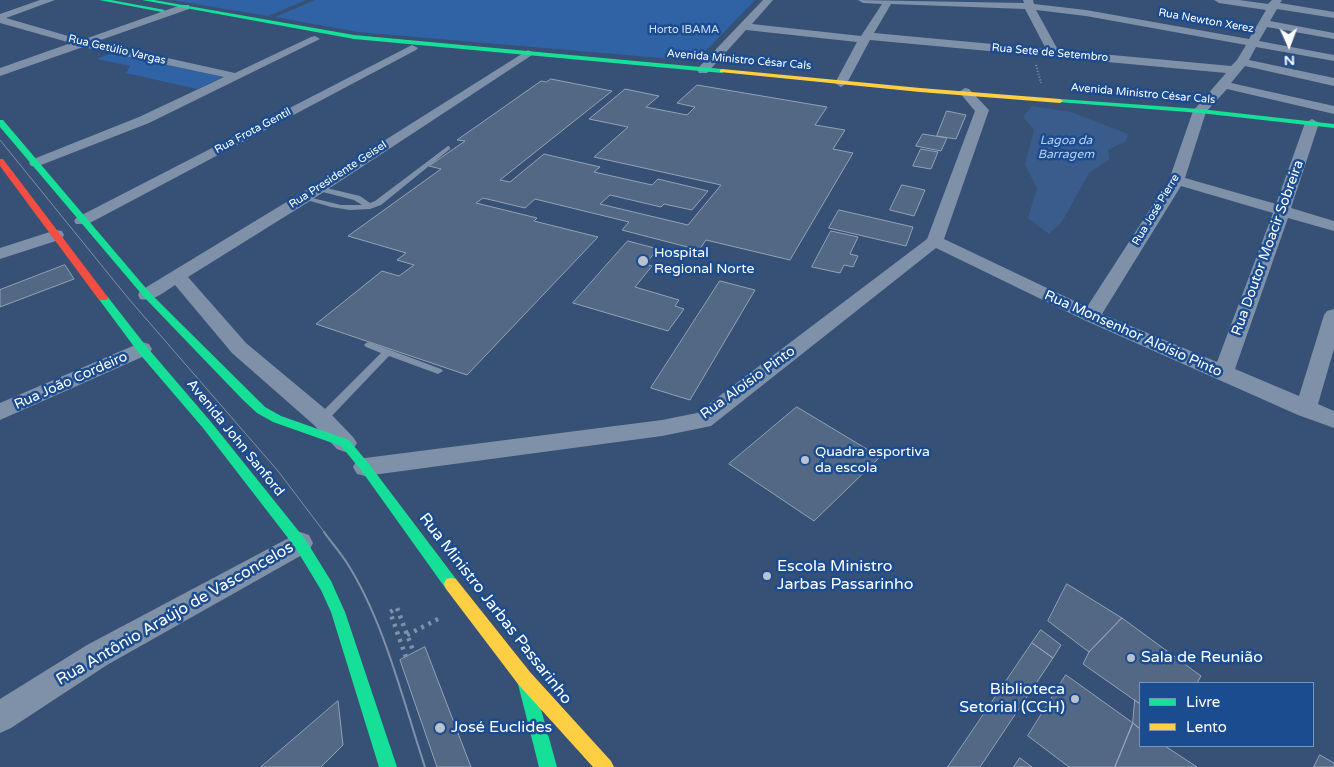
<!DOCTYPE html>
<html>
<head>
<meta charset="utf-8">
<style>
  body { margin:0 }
  #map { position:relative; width:1334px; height:767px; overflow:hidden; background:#375075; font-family:"Varela Round",sans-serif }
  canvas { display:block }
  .legend { position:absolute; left:1139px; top:682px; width:175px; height:65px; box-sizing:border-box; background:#1c4c90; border:1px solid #7794bc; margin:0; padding:6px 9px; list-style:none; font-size:15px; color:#fff }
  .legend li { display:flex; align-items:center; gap:10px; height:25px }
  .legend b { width:25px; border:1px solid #7794bc }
  .north { position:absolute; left:1264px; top:20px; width:50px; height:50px; -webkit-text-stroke:4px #1c4c90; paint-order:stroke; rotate:178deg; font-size:14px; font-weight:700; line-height:20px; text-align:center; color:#fff }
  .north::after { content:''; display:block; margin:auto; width:18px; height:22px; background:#fff; clip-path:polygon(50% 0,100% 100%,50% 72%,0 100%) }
</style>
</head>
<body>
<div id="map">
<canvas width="1334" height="767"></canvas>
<ul class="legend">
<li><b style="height:6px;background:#16e098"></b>Livre</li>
<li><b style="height:6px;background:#ffcf43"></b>Lento</li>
</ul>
<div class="north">N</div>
</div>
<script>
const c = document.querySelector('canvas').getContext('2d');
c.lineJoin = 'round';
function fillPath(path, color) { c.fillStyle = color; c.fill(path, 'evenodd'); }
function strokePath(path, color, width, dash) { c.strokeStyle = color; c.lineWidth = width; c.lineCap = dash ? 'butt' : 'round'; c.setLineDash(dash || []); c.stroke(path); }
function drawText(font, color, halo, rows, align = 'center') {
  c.font = font + ' "Varela Round",sans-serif'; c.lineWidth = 5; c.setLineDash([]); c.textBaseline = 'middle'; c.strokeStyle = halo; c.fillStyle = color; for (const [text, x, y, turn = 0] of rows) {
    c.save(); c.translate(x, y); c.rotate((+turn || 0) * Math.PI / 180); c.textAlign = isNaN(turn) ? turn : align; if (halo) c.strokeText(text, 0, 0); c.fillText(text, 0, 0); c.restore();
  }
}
const green = new Path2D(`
  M 171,0 L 306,0 L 268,16 Z
  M 315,0 L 755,0 L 696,61 L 358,32 L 275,17 Z
  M 112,53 L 223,77 L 197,89 L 126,73 L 130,66 L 97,59 Z`);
const water = new Path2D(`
  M 1032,106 L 1071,112 L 1128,134 L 1126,141 L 1108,150 L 1109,160 L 1089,173 L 1062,222 L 1049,234 L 1028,218 L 1037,188 L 1025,165 L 1034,130 L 1023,117 Z`);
const building = new Path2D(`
  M 551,79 L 612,91 L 500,180 L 510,182 L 544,154 L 600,167 L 594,172 L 652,185 L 658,179 L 708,191 L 692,210 L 664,204 L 661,207 L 610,195 L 600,204 L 688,225 L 721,185 L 594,157 L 628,127 L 589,119 L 625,89 L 659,96 L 646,107 L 687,115 L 695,107 L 677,103 L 697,85 L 827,107 L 815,125 L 845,130 L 833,149 L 853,153 L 790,260 L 706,240 L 699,250 L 622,230 L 629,222 L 535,199 L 525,208 L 483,198 L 476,203 L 537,218 L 534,221 L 598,237 L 467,375 L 316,324 L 382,271 L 399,276 L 414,265 L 397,260 L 406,253 L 348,236 L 441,169 L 429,166 L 465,141 L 457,140 L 541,81 L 546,82 Z
  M 947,111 L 966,115 L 956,139 L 937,136 Z
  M 923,134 L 947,138 L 941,151 L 916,146 Z
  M 921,149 L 938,152 L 931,169 L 913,166 Z
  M 902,185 L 925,190 L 914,216 L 890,210 Z
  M 839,210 L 913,227 L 906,246 L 829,228 Z
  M 831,231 L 858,237 L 850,254 L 858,256 L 853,267 L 844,265 L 840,273 L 812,267 Z
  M 628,241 L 658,249 L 645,264 L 652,266 L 635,287 L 679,300 L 675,306 L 684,309 L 668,331 L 573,303 Z
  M 65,265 L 74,279 L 0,307 L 0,290 Z
  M 720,281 L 755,290 L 690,400 L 651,388 Z
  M 797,407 L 880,457 L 814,521 L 729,464 Z
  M 1067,584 L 1122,618 L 1089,652 L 1048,621 Z
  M 1122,618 L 1201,676 L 1197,683 L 1140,683 L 1140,704 L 1083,664 L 1089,652 Z
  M 1041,630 L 1061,645 L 1053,658 L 1032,643 Z
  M 1032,643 L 1053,658 L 980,767 L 948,767 Z
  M 425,647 L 471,767 L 437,767 L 400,660 Z
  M 1066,675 L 1133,723 L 1115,767 L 1069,767 L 1028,736 Z
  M 1135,700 L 1140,704 L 1140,729 L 1133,723 Z
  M 338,701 L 343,745 L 321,767 L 261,767 Z
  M 1133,723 L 1140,729 L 1140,746 L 1165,746 L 1197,767 L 1115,767 Z
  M 1320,755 L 1334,763 L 1334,767 L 1314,767 Z
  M 1020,758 L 1032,767 L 1014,767 Z`);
const pathFar1 = new Path2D(`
  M 1036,65 L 1041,83`);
const path = new Path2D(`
  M 407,635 L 442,617
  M 406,657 L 390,612 L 397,608 L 414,653`);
const lane = new Path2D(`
  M 448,146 L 450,147 L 450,149 L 381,205 L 370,209 L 350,210 L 331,207 L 300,198 L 304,196 L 341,205 L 362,205 L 354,200 L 315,190 L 314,188 L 318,186 L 360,196 L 370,203 L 375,201 Z
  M 369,342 L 441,369 L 443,371 L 438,374 L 389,356 L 326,422 L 318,422 L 317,419 L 318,416 L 381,353 L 366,347 L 364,345 L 366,343 Z`);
const street = new Path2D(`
  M 40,0 L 55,0 L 6,18 L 82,40 L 181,5 L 189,5 L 189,9 L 95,42 L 235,73 L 311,37 L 315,36 L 320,39 L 149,123 L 36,167 L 31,166 L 29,163 L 31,160 L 139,117 L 224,77 L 83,47 L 0,76 L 0,68 L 71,43 L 0,23 L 0,14 Z
  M 763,0 L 773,0 L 752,24 L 861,36 L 882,4 L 863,3 L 858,0 L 1024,3 L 1023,0 L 1033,0 L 1034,4 L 1086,10 L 1249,39 L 1266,10 L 1219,3 L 1214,0 L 1239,0 L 1268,4 L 1272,0 L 1282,0 L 1280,3 L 1334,12 L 1334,18 L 1277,9 L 1270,21 L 1334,33 L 1334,39 L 1267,27 L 1259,41 L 1334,55 L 1334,61 L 1256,47 L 1249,60 L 1334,78 L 1334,86 L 1245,66 L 1231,83 L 1334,106 L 1334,114 L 1227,89 L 1206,112 L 1185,178 L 1276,204 L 1305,123 L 1312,119 L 1319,123 L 1291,208 L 1334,221 L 1334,231 L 1288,218 L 1235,369 L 1299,396 L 1324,315 L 1327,311 L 1334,309 L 1334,349 L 1318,404 L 1334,411 L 1334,428 L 1298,415 L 1084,320 L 936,248 L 711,426 L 662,436 L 365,476 L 357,474 L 353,467 L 357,460 L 365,458 L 662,420 L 697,413 L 927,239 L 975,111 L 959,92 L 965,88 L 969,89 L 989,110 L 944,239 L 1087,307 L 1169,180 L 1193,111 L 1226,73 L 870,40 L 847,83 L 841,87 L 835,83 L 857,42 L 746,30 L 707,73 L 699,73 L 697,70 L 699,67 ZM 891,4 L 1025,9 L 1046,49 L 874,33 ZM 1036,10 L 1086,16 L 1246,45 L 1237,60 L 1231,66 L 1058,50 ZM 1181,186 L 1273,213 L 1217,362 L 1102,314 Z
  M 412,45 L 418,48 L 416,50 L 88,224 L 76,224 L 74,221 L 76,218 Z
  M 528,50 L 534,53 L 532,55 L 310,201 L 188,277 L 246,343 L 330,413 L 353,437 L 357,443 L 353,449 L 345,452 L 337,449 L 314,425 L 232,353 L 175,285 C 164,292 154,302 140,299 L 138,295 L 140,291 L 298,195 Z
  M 56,230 L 62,231 L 64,235 L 62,239 L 0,259 L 0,248 Z
  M 142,342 L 149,344 L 152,349 L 149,354 L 0,420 L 0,403 Z
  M 300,532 L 309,535 L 313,543 L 309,551 L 107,665 L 11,728 L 0,733 L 0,699 L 87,645 Z`);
const fast = new Path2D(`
  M 99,0 L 111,0 L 165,10 L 162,12 Z
  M 142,0 L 154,0 L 354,35 L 722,69 L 725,71 L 722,73 L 354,39 Z
  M 1060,99 L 1200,109 L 1334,124 L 1334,128 L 1200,113 L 1058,102 L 1057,101 Z
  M 0,120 L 3,120 L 150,293 L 265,407 L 281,416 L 349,440 L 369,464 L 456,579 L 458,584 L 456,589 L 451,590 L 446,589 L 361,470 L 341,446 L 273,422 L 257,413 L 243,400 L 144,297 L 0,127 Z
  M 103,295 L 107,296 L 146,346 L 211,422 L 305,539 L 331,581 L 345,612 L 397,767 L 379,767 L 331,612 L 321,590 L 295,547 L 203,428 L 138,352 L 98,298 Z
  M 526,676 L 532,678 L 534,684 L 557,767 L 539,767 L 518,684 L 520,678 Z`);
const slow = new Path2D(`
  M 722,69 L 920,88 L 1060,99 L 1063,101 L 1060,103 L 920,92 L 720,72 L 720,70 Z
  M 451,578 L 456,579 L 530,672 L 611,761 L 614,767 L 593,767 L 518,684 L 446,589 L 444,584 L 446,579 Z`);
const jam = new Path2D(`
  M 0,159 L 3,159 L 107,296 L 108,298 L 107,300 L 99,300 L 0,166 Z`);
const tramFar1 = new Path2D(`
  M 0,140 L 128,298 L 278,471 L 325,533`);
const tram = new Path2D(`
  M 324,532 C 331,542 340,552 347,563 C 384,621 403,701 425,767`);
const markers = [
  [643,261,6,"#b9c2cf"],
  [805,460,5,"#b9c2cf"],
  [767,576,5,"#b9c2cf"],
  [1131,658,5,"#b9c2cf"],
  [1075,699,5,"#b9c2cf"],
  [440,728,6,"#b9c2cf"]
];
const farStreetnames = [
  ["Rua Newton Xerez",1206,21,10],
  ["Rua Getúlio Vargas",117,50,13],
  ["Rua Sete de Setembro",1050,53,5],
  ["Avenida Ministro César Cals",739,60,5],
  ["Avenida Ministro César Cals",1143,94,5],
  ["Rua Frota Gentil",253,131,-28],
  ["Rua Presidente Geisel",338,175,-33],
  ["Rua José Pierre",1156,210,-59]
];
const farParknames = [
  ["Horto IBAMA",684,30]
];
const farWaternames = [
  ["Lagoa da",1066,141],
  ["Barragem",1066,155]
];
const streetNames = [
  ["Rua Doutor Moacir Sobreira",1268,248,-70],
  ["Rua Monsenhor Aloísio Pinto",1133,334,24],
  ["Rua João Cordeiro",71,381,-24],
  ["Rua Aloísio Pinto",748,383,-36],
  ["Avenida John Sanford",235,438,51]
];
const poiNames = [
  ["Hospital",654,253],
  ["Regional Norte",654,269],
  ["Quadra esportiva",815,452],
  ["da escola",815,468]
];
const nearPoinames = [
  ["Escola Ministro",777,567],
  ["Jarbas Passarinho",777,585],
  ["Sala de Reunião",1141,658],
  ["Biblioteca",1065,690,"right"],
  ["Setorial (CCH)",1065,708,"right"],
  ["José Euclides",451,728]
];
const nearStreetnames = [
  ["Rua Ministro Jarbas Passarinho",495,609,52],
  ["Rua Antônio Araújo de Vasconcelos",175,614,-30]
];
fillPath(green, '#3063a6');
fillPath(water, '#3a5c8d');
fillPath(building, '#536885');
strokePath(building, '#93a2b7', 1);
strokePath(pathFar1, '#7e91a8', 2, [1, 2]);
strokePath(path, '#7e91a8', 4.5, [3, 5]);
fillPath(lane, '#7e91a8');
fillPath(street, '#7e91a8');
fillPath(fast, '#16e098');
fillPath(slow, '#ffcf43');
fillPath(jam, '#f24e42');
strokePath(tramFar1, '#7f90a8', 1);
strokePath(tram, '#7f90a8', 2);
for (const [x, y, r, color] of markers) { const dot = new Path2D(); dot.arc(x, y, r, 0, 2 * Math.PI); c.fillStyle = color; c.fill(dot); strokePath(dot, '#1c4c90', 2); }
drawText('11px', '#fff', '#1c4c90', farStreetnames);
drawText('11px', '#d1e3fa', '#1c4c90', farParknames);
drawText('italic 12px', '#b7d2f5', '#1c4c90', farWaternames);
drawText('14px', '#fff', '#1c4c90', streetNames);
drawText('14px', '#fff', '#1c4c90', poiNames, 'left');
drawText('16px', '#fff', '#1c4c90', nearPoinames, 'left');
drawText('16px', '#fff', '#1c4c90', nearStreetnames);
</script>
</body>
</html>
